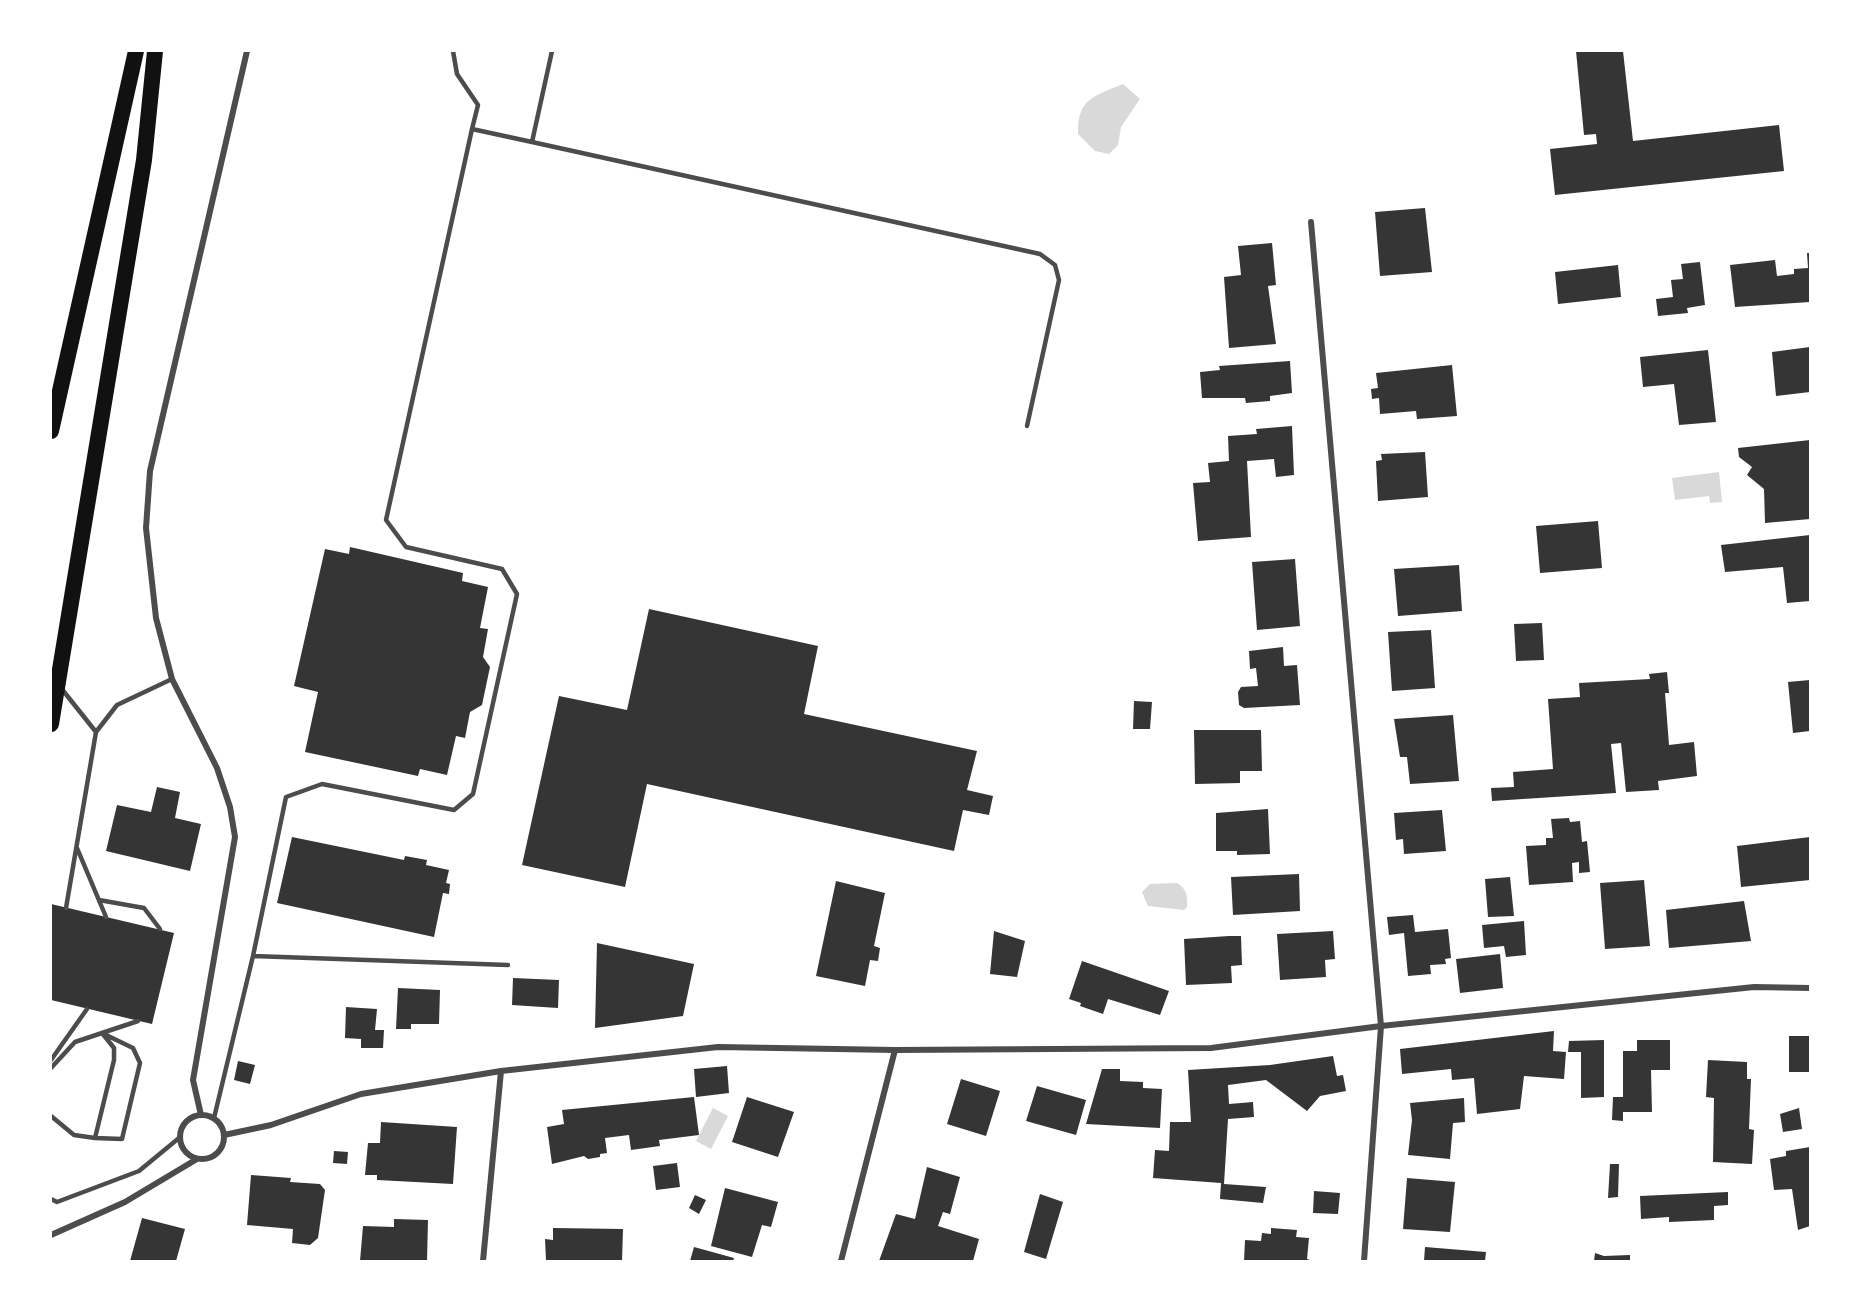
<!DOCTYPE html>
<html>
<head>
<meta charset="utf-8">
<style>
  body { margin:0 }
  #map { position:relative; width:1861px; height:1312px; overflow:hidden; background:#fff; font-family:Roboto,sans-serif }
  canvas { display:block }
  .frame { position:absolute; inset:0; border:52px solid #fff; pointer-events:none }
</style>
</head>
<body>
<div id="map">
<canvas width="1861" height="1312"></canvas>
<div class="frame"></div>
</div>
<script>
const c = document.querySelector('canvas').getContext('2d');
c.lineJoin = 'round';
function fillPath(path, color) { c.fillStyle = color; c.fill(path, 'evenodd'); }
function strokePath(path, color, width, dash) { c.strokeStyle = color; c.lineWidth = width; c.lineCap = dash ? 'butt' : 'round'; c.setLineDash(dash || []); c.stroke(path); }
const water = new Path2D(`
  M 1123,84 L 1140,99 L 1121,127 L 1118,145 L 1109,154 L 1095,151 L 1078,134 C 1077,98 1095,96 1123,84 Z
  M 1719,472 L 1722,502 L 1710,503 L 1709,496 L 1675,500 L 1672,478 Z
  M 1177,883 C 1186,888 1188,896 1187,907 L 1184,910 L 1148,906 L 1142,892 L 1150,884 Z
  M 713,1108 L 728,1116 L 711,1149 L 696,1141 Z`);
const building = new Path2D(`
  M 1576,51 L 1623,51 L 1633,141 L 1779,125 L 1784,171 L 1555,195 L 1550,149 L 1597,144 L 1596,134 L 1584,135 Z
  M 1425,208 L 1432,272 L 1380,276 L 1375,212 Z
  M 1272,243 L 1276,285 L 1268,286 L 1276,344 L 1229,348 L 1224,277 L 1241,275 L 1238,246 Z
  M 1807,253 L 1810,253 L 1810,302 L 1735,307 L 1730,265 L 1775,260 L 1777,276 L 1794,274 L 1794,269 L 1808,268 Z
  M 1700,262 L 1705,305 L 1687,308 L 1688,313 L 1658,316 L 1656,299 L 1673,297 L 1671,280 L 1683,279 L 1681,264 Z
  M 1618,265 L 1621,297 L 1558,304 L 1555,272 Z
  M 1810,347 L 1810,392 L 1776,396 L 1772,352 Z
  M 1708,350 L 1716,422 L 1679,425 L 1674,384 L 1643,387 L 1640,357 Z
  M 1290,361 L 1292,393 L 1270,396 L 1270,401 L 1246,403 L 1245,398 L 1202,398 L 1200,372 L 1220,370 L 1219,366 Z
  M 1452,365 L 1457,416 L 1417,419 L 1416,411 L 1380,414 L 1379,398 L 1372,399 L 1371,389 L 1378,388 L 1376,373 Z
  M 1292,426 L 1294,475 L 1276,477 L 1274,459 L 1247,461 L 1251,537 L 1198,541 L 1193,483 L 1210,482 L 1208,463 L 1229,461 L 1228,436 L 1257,434 L 1256,429 Z
  M 1810,440 L 1810,519 L 1765,523 L 1764,489 L 1747,475 L 1752,467 L 1739,457 L 1738,448 Z
  M 1425,452 L 1428,497 L 1378,501 L 1376,461 L 1382,460 L 1381,454 Z
  M 1598,521 L 1602,568 L 1540,573 L 1536,526 Z
  M 1810,535 L 1810,601 L 1787,603 L 1783,567 L 1725,572 L 1721,545 Z
  M 350,547 L 463,573 L 462,581 L 488,587 L 480,628 L 488,629 L 483,657 L 490,667 L 482,705 L 470,712 L 465,738 L 456,736 L 447,775 L 420,769 L 418,776 L 305,752 L 318,692 L 294,686 L 325,549 L 349,554 Z
  M 1295,559 L 1300,626 L 1257,630 L 1252,562 Z
  M 1459,565 L 1462,611 L 1398,616 L 1394,569 Z
  M 649,609 L 818,646 L 804,714 L 977,751 L 967,790 L 993,796 L 989,815 L 963,810 L 954,851 L 647,784 L 625,887 L 522,865 L 559,696 L 627,710 Z
  M 1542,623 L 1544,660 L 1516,661 L 1514,624 Z
  M 1431,630 L 1435,688 L 1392,691 L 1388,632 Z
  M 1283,647 L 1284,666 L 1297,665 L 1300,705 L 1244,708 L 1239,705 L 1238,692 L 1241,687 L 1258,686 L 1256,668 L 1250,669 L 1249,651 Z
  M 1667,672 L 1669,693 L 1665,693 L 1669,745 L 1694,742 L 1697,776 L 1658,781 L 1659,790 L 1626,792 L 1621,743 L 1611,744 L 1616,793 L 1492,801 L 1491,788 L 1514,787 L 1513,772 L 1553,769 L 1548,699 L 1580,697 L 1579,683 L 1650,679 L 1649,674 Z
  M 1810,680 L 1810,731 L 1793,733 L 1788,682 Z
  M 1134,701 L 1152,702 L 1150,729 L 1133,729 Z
  M 1453,715 L 1459,781 L 1410,784 L 1407,757 L 1400,757 L 1394,719 Z
  M 1194,730 L 1261,730 L 1262,771 L 1240,771 L 1240,783 L 1195,784 Z
  M 157,787 L 180,792 L 175,818 L 201,824 L 190,871 L 106,851 L 117,805 L 151,812 Z
  M 1268,809 L 1270,854 L 1237,855 L 1237,851 L 1216,851 L 1216,813 Z
  M 1442,810 L 1446,851 L 1404,854 L 1403,839 L 1396,840 L 1394,813 Z
  M 1569,818 L 1570,822 L 1580,821 L 1582,842 L 1587,841 L 1590,872 L 1579,873 L 1579,862 L 1572,863 L 1573,882 L 1529,885 L 1526,846 L 1546,845 L 1546,838 L 1553,838 L 1551,819 Z
  M 292,837 L 404,860 L 405,856 L 427,860 L 426,865 L 449,870 L 446,883 L 450,884 L 449,894 L 443,893 L 434,937 L 277,903 Z
  M 1810,837 L 1810,880 L 1741,887 L 1737,846 Z
  M 1299,874 L 1300,911 L 1233,915 L 1231,877 Z
  M 1510,877 L 1514,916 L 1488,917 L 1485,879 Z
  M 1644,880 L 1650,946 L 1605,949 L 1600,883 Z
  M 836,881 L 885,893 L 874,946 L 880,948 L 878,961 L 870,960 L 865,986 L 816,976 Z
  M 1744,901 L 1751,941 L 1669,948 L 1666,910 Z
  M 51,904 L 174,933 L 152,1024 L 51,1000 Z
  M 1413,915 L 1415,932 L 1448,929 L 1451,958 L 1445,959 L 1446,964 L 1430,965 L 1431,974 L 1408,976 L 1404,933 L 1389,935 L 1387,917 Z
  M 1524,921 L 1526,955 L 1506,957 L 1504,946 L 1484,948 L 1482,925 Z
  M 994,931 L 1025,941 L 1017,977 L 990,974 Z
  M 1333,931 L 1335,959 L 1325,960 L 1326,977 L 1280,980 L 1277,934 Z
  M 1229,936 L 1241,936 L 1242,965 L 1231,966 L 1232,983 L 1186,985 L 1184,939 Z
  M 597,943 L 694,964 L 683,1016 L 595,1028 Z
  M 1500,954 L 1503,988 L 1460,993 L 1456,959 Z
  M 1082,961 L 1169,991 L 1160,1015 L 1108,999 L 1103,1014 L 1080,1006 L 1081,1003 L 1069,999 Z
  M 513,978 L 559,980 L 558,1008 L 512,1005 Z
  M 398,988 L 440,990 L 439,1024 L 411,1024 L 411,1029 L 396,1029 Z
  M 346,1007 L 377,1009 L 375,1030 L 384,1030 L 383,1048 L 361,1048 L 361,1039 L 345,1038 Z
  M 1554,1031 L 1553,1051 L 1566,1052 L 1564,1079 L 1524,1076 L 1520,1109 L 1477,1114 L 1474,1078 L 1452,1080 L 1451,1069 L 1402,1074 L 1400,1049 Z
  M 1789,1036 L 1810,1036 L 1810,1072 L 1789,1072 Z
  M 1604,1040 L 1604,1097 L 1581,1098 L 1581,1052 L 1568,1052 L 1569,1041 Z
  M 1637,1040 L 1670,1040 L 1670,1070 L 1651,1070 L 1652,1112 L 1623,1112 L 1623,1121 L 1612,1120 L 1613,1097 L 1623,1097 L 1623,1051 L 1637,1051 Z
  M 1333,1056 L 1337,1076 L 1343,1075 L 1346,1091 L 1320,1096 L 1307,1111 L 1266,1080 L 1228,1085 L 1229,1104 L 1253,1102 L 1254,1117 L 1228,1119 L 1224,1184 L 1266,1187 L 1263,1203 L 1220,1199 L 1221,1183 L 1153,1178 L 1155,1150 L 1169,1151 L 1170,1122 L 1191,1122 L 1188,1070 L 1270,1065 Z
  M 1708,1060 L 1747,1062 L 1747,1079 L 1751,1079 L 1749,1129 L 1754,1130 L 1752,1164 L 1713,1162 L 1714,1098 L 1706,1097 Z
  M 238,1061 L 255,1065 L 250,1084 L 234,1080 Z
  M 727,1066 L 729,1093 L 696,1097 L 694,1069 Z
  M 1102,1069 L 1120,1069 L 1120,1081 L 1143,1082 L 1143,1088 L 1162,1089 L 1160,1128 L 1086,1124 Z
  M 961,1079 L 1000,1091 L 986,1136 L 947,1124 Z
  M 1037,1086 L 1086,1100 L 1076,1135 L 1026,1121 Z
  M 694,1097 L 699,1135 L 659,1140 L 660,1146 L 631,1150 L 629,1135 L 605,1138 L 607,1153 L 600,1154 L 600,1157 L 588,1159 L 584,1156 L 552,1164 L 547,1127 L 564,1124 L 562,1110 Z
  M 747,1097 L 794,1112 L 778,1157 L 732,1142 Z
  M 1464,1098 L 1465,1122 L 1453,1123 L 1450,1159 L 1408,1155 L 1412,1120 L 1410,1103 Z
  M 1799,1108 L 1802,1129 L 1783,1132 L 1780,1114 Z
  M 381,1122 L 457,1127 L 453,1184 L 377,1180 L 377,1175 L 365,1175 L 368,1143 L 380,1143 Z
  M 1810,1147 L 1810,1226 L 1798,1230 L 1792,1189 L 1774,1190 L 1770,1159 L 1786,1156 L 1786,1151 Z
  M 334,1151 L 348,1152 L 347,1164 L 333,1163 Z
  M 677,1163 L 680,1187 L 656,1190 L 653,1166 Z
  M 1610,1164 L 1619,1164 L 1618,1197 L 1608,1198 Z
  M 927,1167 L 960,1177 L 950,1214 L 943,1212 L 938,1226 L 979,1239 L 973,1261 L 879,1261 L 896,1214 L 915,1219 Z
  M 251,1175 L 291,1178 L 290,1182 L 320,1184 L 325,1190 L 318,1238 L 310,1245 L 292,1243 L 293,1229 L 247,1225 Z
  M 1407,1178 L 1455,1182 L 1450,1232 L 1403,1229 Z
  M 725,1188 L 778,1202 L 771,1227 L 762,1225 L 752,1257 L 711,1246 Z
  M 1314,1191 L 1340,1193 L 1338,1214 L 1313,1213 Z
  M 1728,1192 L 1728,1205 L 1714,1206 L 1714,1220 L 1669,1222 L 1669,1217 L 1641,1219 L 1640,1196 Z
  M 1040,1194 L 1063,1202 L 1046,1259 L 1024,1252 Z
  M 695,1195 L 706,1200 L 699,1214 L 689,1208 Z
  M 142,1218 L 185,1229 L 176,1261 L 130,1261 Z
  M 394,1219 L 428,1220 L 427,1261 L 360,1261 L 363,1226 L 394,1227 Z
  M 553,1228 L 623,1229 L 622,1261 L 546,1260 L 545,1239 L 553,1240 Z
  M 1271,1228 L 1297,1230 L 1296,1237 L 1309,1238 L 1307,1259 L 1313,1261 L 1244,1261 L 1245,1240 L 1261,1241 L 1262,1233 L 1271,1234 Z
  M 694,1247 L 734,1258 L 733,1261 L 690,1261 Z
  M 1425,1247 L 1486,1252 L 1485,1261 L 1424,1261 Z
  M 1595,1253 L 1604,1256 L 1630,1255 L 1630,1261 L 1594,1261 Z`);
const service = new Path2D(`
  M 453,51 L 457,74 L 478,105 L 472,129
  M 552,51 L 532,142 L 1040,254 L 1055,265 L 1059,280 L 1027,426
  M 61,688 L 96,732 L 66,908
  M 96,732 L 117,705 L 172,679
  M 77,848 L 106,917
  M 99,900 L 144,908 L 160,929
  M 253,956 L 508,965
  M 51,1060 L 87,1009
  M 51,1068 L 75,1042 L 138,1021
  M 51,1116 L 74,1135 L 95,1138 L 114,1060 L 114,1048 L 102,1033
  M 214,1118 L 253,956 L 286,797 L 322,784 L 454,810 L 473,794 L 517,594 L 502,569 L 406,547 L 386,520 L 472,129 L 532,142
  M 95,1138 L 122,1139 L 140,1063 L 133,1048 L 104,1034
  M 51,1199 L 57,1202 L 139,1171 L 179,1138`);
const minor = new Path2D(`
  M 1311,222 L 1381,1026 L 1364,1261
  M180 1137a22 22 0 1 1 44 0a22 22 0 1 1-44 0Z
  M 201,1115 L 193,1080 L 235,837 L 230,807 L 217,768 L 172,679 L 156,618 L 146,528 L 150,471 L 247,51
  M 224,1135 L 271,1125 L 361,1094 L 501,1071 L 718,1047 L 895,1050 L 1211,1048 L 1381,1026 L 1754,987 L 1810,988
  M 51,1235 L 125,1202 L 197,1159
  M 483,1261 L 501,1071
  M 841,1261 L 895,1050`);
const trunk = new Path2D(`
  M 51,431 L 136,51
  M 51,724 L 144,160 L 155,51`);
fillPath(water, '#d9d9d9');
fillPath(building, '#353535');
strokePath(service, '#4c4c4c', 4.5);
strokePath(minor, '#4c4c4c', 6);
strokePath(trunk, '#111', 16);
</script>
</body>
</html>
